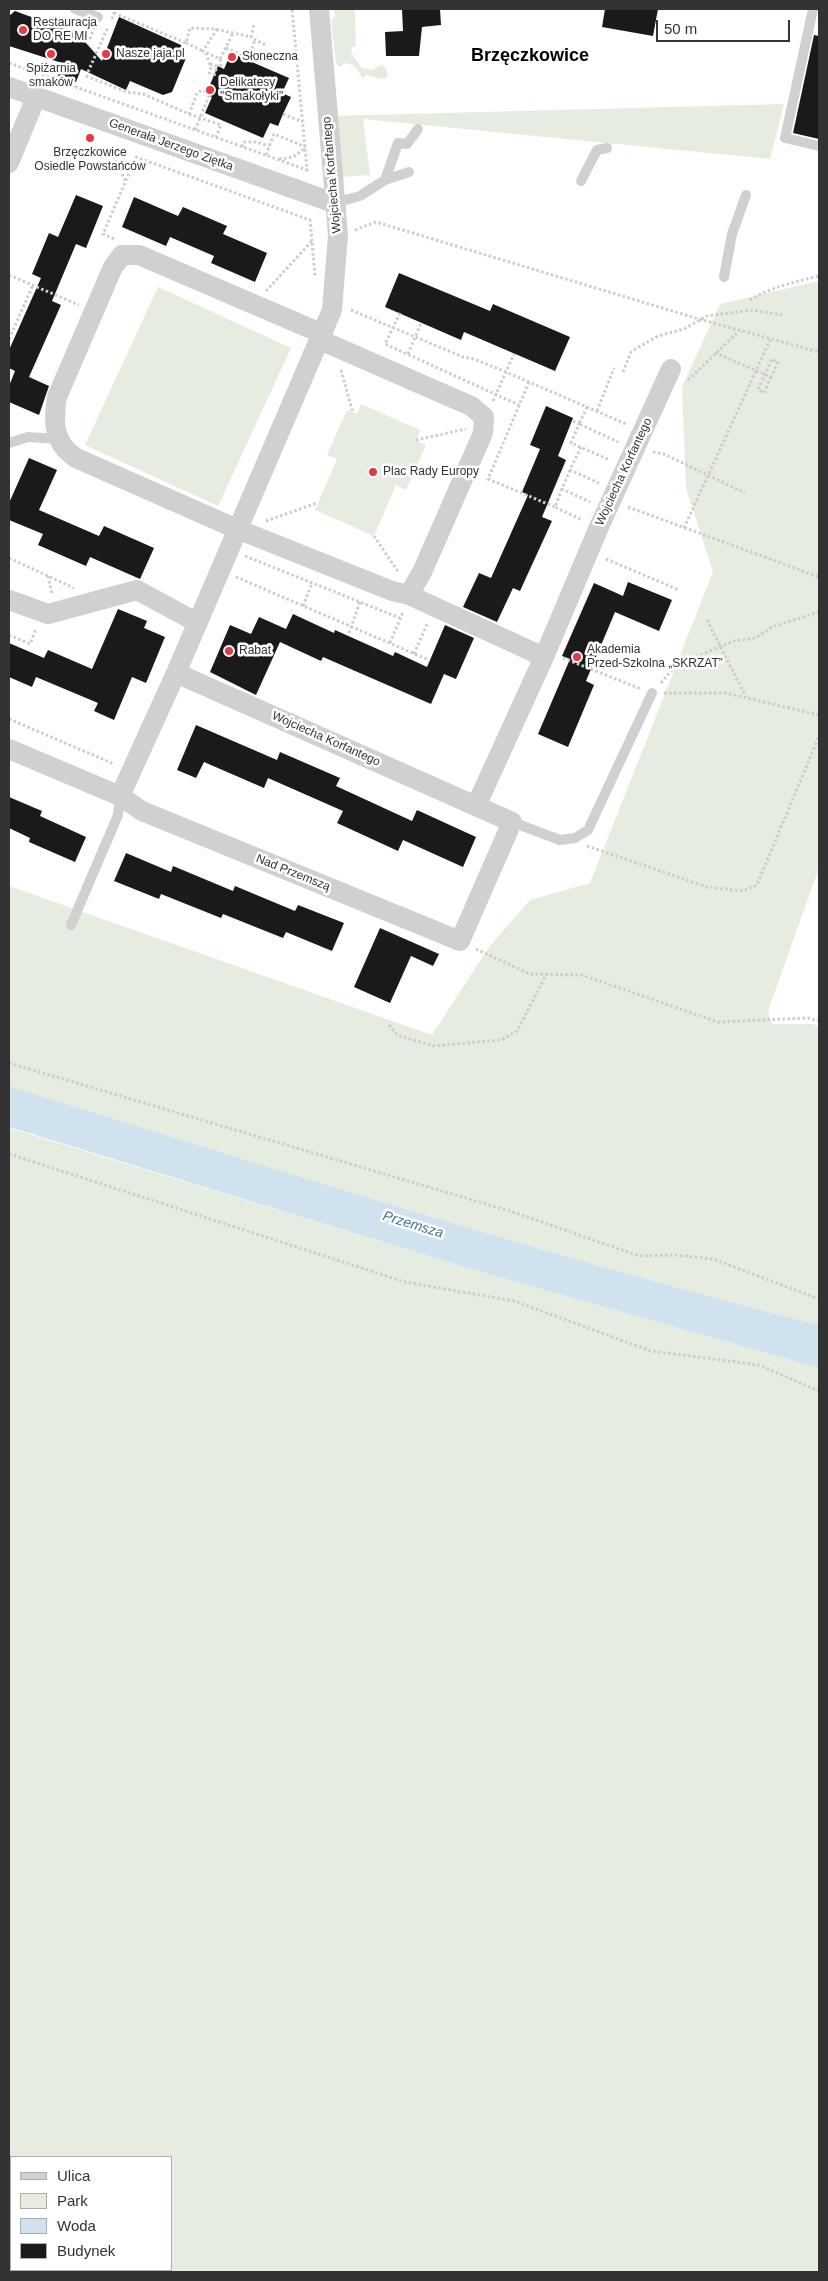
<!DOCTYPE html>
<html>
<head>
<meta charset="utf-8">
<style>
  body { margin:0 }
  #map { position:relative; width:828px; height:2281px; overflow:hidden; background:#fff; font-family:Helvetica,sans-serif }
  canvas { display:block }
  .frame { position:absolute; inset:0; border:10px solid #333; pointer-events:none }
  .legend { position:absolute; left:10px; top:2156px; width:162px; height:115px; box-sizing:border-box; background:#fff; border:1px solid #adadad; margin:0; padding:6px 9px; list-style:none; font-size:15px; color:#333 }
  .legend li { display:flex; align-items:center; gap:10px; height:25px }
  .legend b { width:25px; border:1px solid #adadad }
  .scale { position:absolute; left:656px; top:20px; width:134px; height:22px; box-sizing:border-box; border:2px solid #333; border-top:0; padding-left:6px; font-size:15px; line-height:18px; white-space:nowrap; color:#333; -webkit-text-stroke:4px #fff; paint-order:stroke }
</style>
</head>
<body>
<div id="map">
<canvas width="828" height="2281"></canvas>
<div class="frame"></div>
<ul class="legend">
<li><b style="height:6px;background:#d0d0d0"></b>Ulica</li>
<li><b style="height:14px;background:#e6ecdf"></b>Park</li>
<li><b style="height:14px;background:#cfe2ee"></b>Woda</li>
<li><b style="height:14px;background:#1a1a1a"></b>Budynek</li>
</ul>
<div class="scale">50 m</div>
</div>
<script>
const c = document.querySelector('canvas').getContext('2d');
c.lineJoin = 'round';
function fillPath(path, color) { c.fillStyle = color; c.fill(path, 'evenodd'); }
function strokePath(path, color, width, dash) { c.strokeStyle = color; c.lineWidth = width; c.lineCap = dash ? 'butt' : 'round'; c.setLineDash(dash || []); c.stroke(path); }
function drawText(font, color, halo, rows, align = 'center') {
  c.font = font + ' Helvetica,sans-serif'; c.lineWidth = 5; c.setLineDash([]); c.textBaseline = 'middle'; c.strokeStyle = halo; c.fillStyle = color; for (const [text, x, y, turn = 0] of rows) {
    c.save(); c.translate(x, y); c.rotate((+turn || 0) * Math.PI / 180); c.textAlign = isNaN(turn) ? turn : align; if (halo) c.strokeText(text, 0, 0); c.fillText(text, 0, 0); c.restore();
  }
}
const green = new Path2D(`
  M 334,9 L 355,9 L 356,46 L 352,47 L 351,52 L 362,68 L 372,70 L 381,65 L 386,68 L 388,77 L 381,79 L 367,75 L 362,78 C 358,71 355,64 345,63 L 340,67 L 336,64 L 331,19 L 335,18 Z
  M 784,104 L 770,159 L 363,119 L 370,175 L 342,177 L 331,116 Z
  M 819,281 L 819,868 L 768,1011 L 772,1024 L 813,1024 L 819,1027 L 819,1325 C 546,1256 277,1170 9,1086 L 9,886 L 432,1035 L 489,947 L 530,900 L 590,883 L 713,572 L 686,488 L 682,387 L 720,304 Z
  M 158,287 L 291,348 L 218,506 L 85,445 Z
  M 361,404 L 420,430 L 416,440 L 426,445 L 406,490 L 396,485 L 374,536 L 315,510 L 337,459 L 327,455 L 347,410 L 357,414 Z
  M 9,1128 L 471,1269 L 819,1368 L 819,2272 L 9,2272 ZM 11,2157 L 171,2157 L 171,2270 L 11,2270 Z`);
const water = new Path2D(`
  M 9,1086 C 278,1170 546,1256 819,1325 L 819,1368 L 471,1269 L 9,1127 Z`);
const building = new Path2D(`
  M 402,9 L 440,9 L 441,25 L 422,27 L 419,56 L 386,56 L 385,32 L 403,31 Z
  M 605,9 L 658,9 L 653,36 L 602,27 Z
  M 15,11 L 78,34 L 102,61 L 119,17 L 181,45 L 186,58 L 172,92 L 163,95 L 130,81 L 126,90 L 81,69 L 76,82 L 58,76 L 62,63 L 9,46 L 9,16 Z
  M 814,35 L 819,36 L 819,139 L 793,133 Z
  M 231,53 L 289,78 L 282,93 L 291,97 L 283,114 L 278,126 L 270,123 L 263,138 L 205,113 L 212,97 L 206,94 L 218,66 L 224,69 Z
  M 76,195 L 103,206 L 86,248 L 76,244 L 52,301 L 61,305 L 29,377 L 49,386 L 39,415 L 9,402 L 9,386 L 15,371 L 9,368 L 9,350 L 41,278 L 32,274 L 49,233 L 58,237 Z
  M 134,197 L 178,216 L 183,207 L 227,226 L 223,234 L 267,253 L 255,282 L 211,263 L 214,256 L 170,237 L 166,246 L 122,227 Z
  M 399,273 L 490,311 L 493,304 L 570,337 L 555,371 L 464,332 L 461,340 L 385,307 Z
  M 546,406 L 573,418 L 558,456 L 566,460 L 542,517 L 552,521 L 520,591 L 513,588 L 497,622 L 463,607 L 479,573 L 491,578 L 528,495 L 522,492 L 540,449 L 530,445 Z
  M 29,458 L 57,470 L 39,510 L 99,536 L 104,526 L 154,548 L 140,579 L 90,557 L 86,566 L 38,545 L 43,534 L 9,520 L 9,503 Z
  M 628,582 L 672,600 L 659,631 L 615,612 L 586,681 L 594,685 L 568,747 L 538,734 L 570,659 L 562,656 L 594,583 L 623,596 Z
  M 118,609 L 147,621 L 144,628 L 165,637 L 146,683 L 132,677 L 114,720 L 94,711 L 98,703 L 36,677 L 32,687 L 9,677 L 9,643 L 44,658 L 48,650 L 92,669 Z
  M 293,614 L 334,633 L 335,630 L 393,656 L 395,652 L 427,667 L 445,625 L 474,638 L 456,679 L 444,674 L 431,704 L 323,657 L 321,661 L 280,642 L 256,695 L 210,672 L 230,625 L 251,634 L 259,617 L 286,629 Z
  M 196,725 L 277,760 L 280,752 L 340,778 L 336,786 L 412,821 L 417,810 L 476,837 L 463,867 L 403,840 L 398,851 L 337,823 L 343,811 L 268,778 L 264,788 L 204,762 L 196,778 L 177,770 Z
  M 9,797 L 42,811 L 40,816 L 86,837 L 75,862 L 29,842 L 30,838 L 9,828 Z
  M 126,853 L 171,872 L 173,866 L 233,891 L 235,886 L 295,911 L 298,905 L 344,923 L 332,951 L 286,932 L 283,938 L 223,914 L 221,918 L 161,894 L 159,899 L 114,881 Z
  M 380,928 L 439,954 L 433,966 L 411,956 L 390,1003 L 354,987 Z`);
const path = new Path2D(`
  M 114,13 L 186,43 L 190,28 L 215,29 L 251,37 L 254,24
  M 112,19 L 115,9
  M 217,29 L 203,51 L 220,59 L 233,33
  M 90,39 L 94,28
  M 254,39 L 267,46
  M 186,43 L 203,51
  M 226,48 L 249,58 L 255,39
  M 206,53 L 211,67 L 209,75
  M 220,59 L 221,68
  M 9,63 L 307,170 L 292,9
  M 210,64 L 217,66 L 214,76
  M 88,72 L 108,27
  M 86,76 L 127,92 L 143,94 L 189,114 L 197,93 L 202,90 L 207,92
  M 189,114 L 221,125 L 216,137
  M 283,114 L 303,122
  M 195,130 L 209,96
  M 109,147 L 125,180
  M 242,147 L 244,142 L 256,142 L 269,146
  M 266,155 L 274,134 L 306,147
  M 279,159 L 293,157 L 305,148
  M 355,230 L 376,222 L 699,319 L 819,352
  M 114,239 L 103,234 L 136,157 L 310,220 L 312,241
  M 9,275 L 79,305
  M 266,291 L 312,241 L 315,276
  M 750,300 C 771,287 795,282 819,276
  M 351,310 L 463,357 L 474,359 L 506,372 L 626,424
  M 400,313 L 385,344 L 519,405
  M 9,339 L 33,285
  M 715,353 C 733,361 752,369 771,377 L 778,362 L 772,359 L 758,390 L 764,393 L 771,377
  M 408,354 L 421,323
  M 341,370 L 353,413
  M 623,372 L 631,352 L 637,348 L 658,336 L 684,329 L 707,316 L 752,310 L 782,315
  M 688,380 L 739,331
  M 529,382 L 488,479 L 555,507
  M 493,401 L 514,354
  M 587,407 L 579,424 L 618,442
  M 597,411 L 614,368
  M 573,421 L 579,424 L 571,443 L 610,460
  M 416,440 L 466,429
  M 581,447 L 570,470 L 599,483
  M 653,452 L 664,454 L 745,493
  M 570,470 L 562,489 L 590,502
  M 562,489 L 555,507 L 582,520
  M 628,507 L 819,577
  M 266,521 L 317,503
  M 684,528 L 771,338
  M 374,536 L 399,573
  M 245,556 L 400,618
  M 9,558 L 74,588
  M 606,559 L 679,590
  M 48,576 L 52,594
  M 236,577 L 429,660
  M 303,606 L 312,583
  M 707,620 L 746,697
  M 349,633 L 360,602
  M 9,635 L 30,644 L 36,629
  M 390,643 L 403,612
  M 414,654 L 428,622
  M 563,658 L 641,689
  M 661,683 L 676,665 L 734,641 L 756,638 L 772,627 L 819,612
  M 664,693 L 726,693 L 819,715
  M 9,719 L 114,764
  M 587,846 L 707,887 L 743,891 L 757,885 L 819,736
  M 476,949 L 530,974 L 582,975 L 718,1022 L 808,1018 L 819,1021
  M 389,1025 L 397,1035 L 433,1046 L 501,1040 L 517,1031 L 547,973
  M 9,1063 L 513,1212 L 639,1256 L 675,1255 L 713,1259 L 819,1299
  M 9,1154 L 405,1282 L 514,1301 L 651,1351 L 759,1365 L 819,1391`);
const service = new Path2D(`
  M 75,9 L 98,17
  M 813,9 L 785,138 L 819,146
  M 409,172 L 385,180 L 398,143 L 407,144 L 418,129
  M 581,181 L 597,150 L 607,148
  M 334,203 L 360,196 L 385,180
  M 724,277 L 732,234 L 746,195
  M 9,443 L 28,437 L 57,439
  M 512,822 L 560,840 L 575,838 L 588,830 L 652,693
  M 71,925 L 118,815 L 120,796`);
const minor = new Path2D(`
  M 9,87 L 334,203
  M 9,163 L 36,97
  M 320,340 L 471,406 L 484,417 L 483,433 L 423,570 L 409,595 L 392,591 L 237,529 L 76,458 C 53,443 53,422 57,397 L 113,267 L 122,255 L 139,255 L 323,334
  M 409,595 L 544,657 L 599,527 L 671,369
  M 9,600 L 48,614 L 137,590 L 196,622
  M 176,673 L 476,806 L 544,657
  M 9,749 L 120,796 L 142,811 L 460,941 L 512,822 L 476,806
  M 120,796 L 176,673 L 332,310 L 338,235 L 319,9`);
const markers = [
  [23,30,5,"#e63946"],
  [51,54,5,"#e63946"],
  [106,54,5,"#e63946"],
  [232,57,5,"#e63946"],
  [210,90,5,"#e63946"],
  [90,138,5,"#e63946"],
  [373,472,5,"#e63946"],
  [229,651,5,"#e63946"],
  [577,657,5,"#e63946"]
];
const poiNames = [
  ["Restauracja",33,23],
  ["DO RE MI",33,37],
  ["Nasze jaja.pl",116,54],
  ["Słoneczna",242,57],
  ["Spiżarnia",51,69,"center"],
  ["smaków",51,83,"center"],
  ["Delikatesy",220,83],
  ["\"Smakołyki\"",220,97],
  ["Brzęczkowice",90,153,"center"],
  ["Osiedle Powstańców",90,167,"center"],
  ["Plac Rady Europy",383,472],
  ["Akademia",587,650],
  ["Przed-Szkolna „SKRZAT”",587,664],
  ["Rabat",239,651]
];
const streetNames = [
  ["Generała Jerzego Ziętka",171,145,20],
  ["Wojciecha Korfantego",332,175,-95],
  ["Wojciecha Korfantego",624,472,-65],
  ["Wojciecha Korfantego",326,739,24],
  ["Nad Przemszą",293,873,22]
];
const waterNames = [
  ["Przemsza",413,1225,17]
];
const districtNames = [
  ["Brzęczkowice",530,56]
];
fillPath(green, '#e6ecdf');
fillPath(water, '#cfe2ee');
fillPath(building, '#1a1a1a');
strokePath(path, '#cdcdcd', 3, [2.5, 2.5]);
strokePath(service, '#d0d0d0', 10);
strokePath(minor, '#d0d0d0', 20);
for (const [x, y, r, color] of markers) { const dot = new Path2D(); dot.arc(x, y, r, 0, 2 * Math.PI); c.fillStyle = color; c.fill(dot); strokePath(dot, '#fff', 2); }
drawText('12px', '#333', '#fff', poiNames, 'left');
drawText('12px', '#333', '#fff', streetNames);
drawText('italic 14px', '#3f7597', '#fff', waterNames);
drawText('bold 18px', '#000', '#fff', districtNames);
</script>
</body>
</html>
